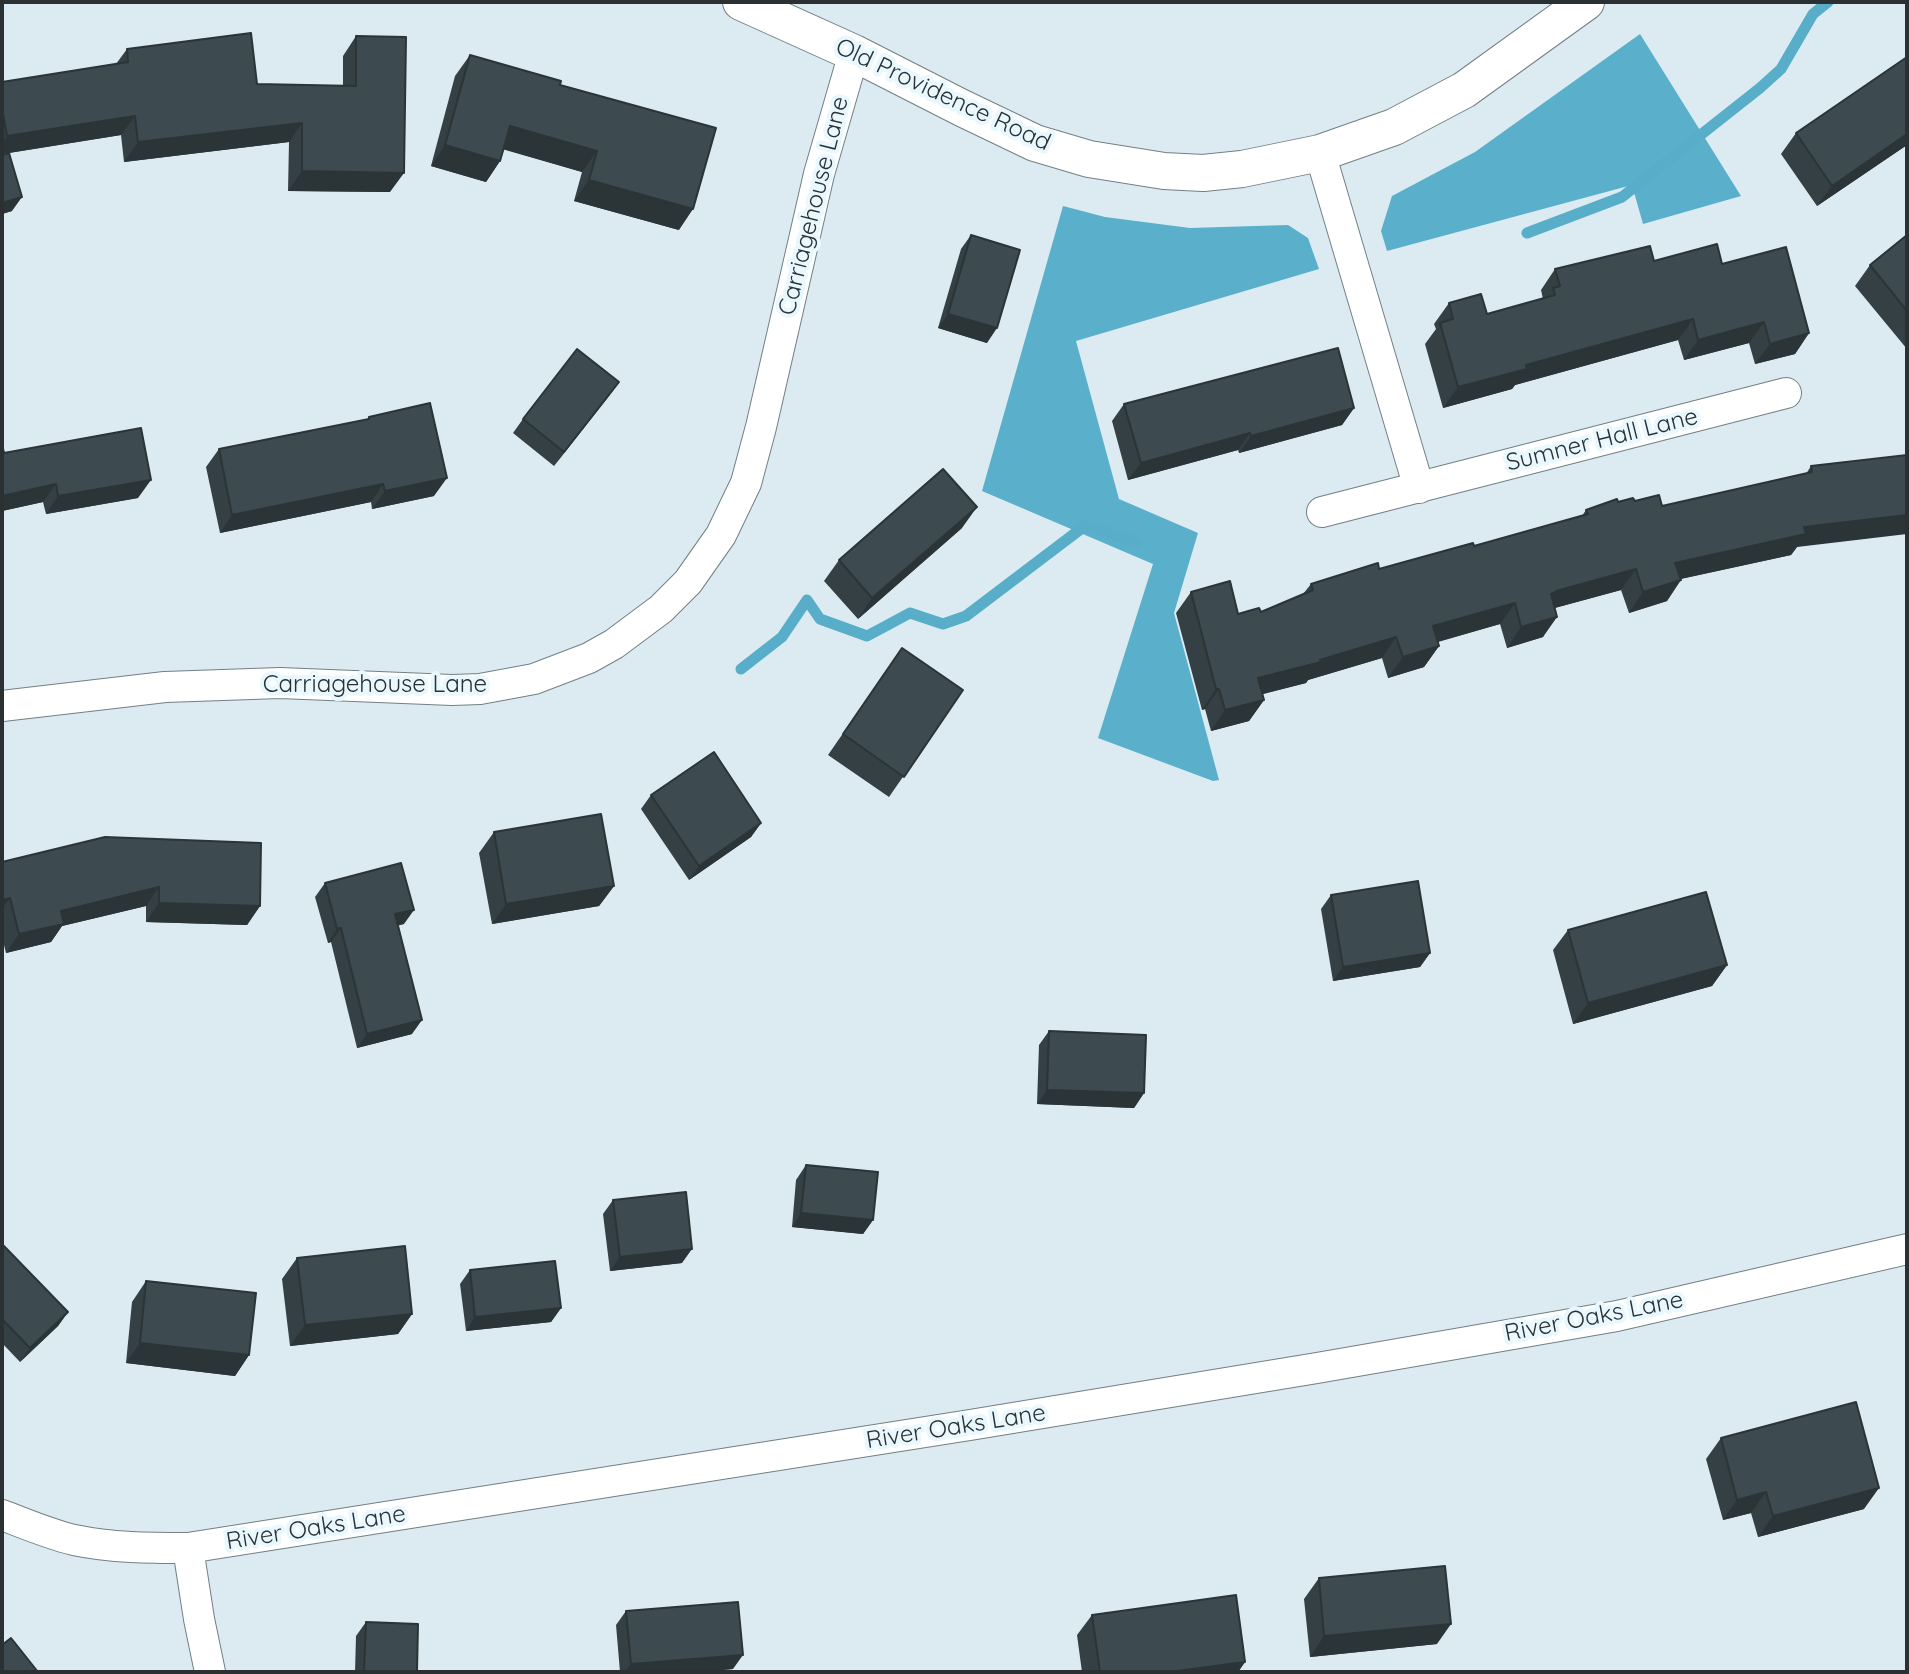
<!DOCTYPE html>
<html>
<head>
<meta charset="utf-8">
<style>
  body { margin:0 }
  #map { position:relative; width:1909px; height:1674px; overflow:hidden; background:#dcebf1; font-family:Quicksand,sans-serif }
  canvas { display:block }
  .frame { position:absolute; inset:0; border:4px solid #2b3133; pointer-events:none }
</style>
</head>
<body>
<div id="map">
<canvas width="1909" height="1674"></canvas>
<div class="frame"></div>
</div>
<script>
const c = document.querySelector('canvas').getContext('2d');
c.lineJoin = 'round';
function fillPath(path, color) { c.fillStyle = color; c.fill(path, 'evenodd'); }
function strokePath(path, color, width, dash) { c.strokeStyle = color; c.lineWidth = width; c.lineCap = dash ? 'butt' : 'round'; c.setLineDash(dash || []); c.stroke(path); }
function drawText(font, color, halo, rows, align = 'center') {
  c.font = font + ' Quicksand,sans-serif'; c.lineWidth = 8; c.setLineDash([]); c.textBaseline = 'middle'; c.strokeStyle = halo; c.fillStyle = color; for (const [text, x, y, turn = 0] of rows) {
    c.save(); c.translate(x, y); c.rotate((+turn || 0) * Math.PI / 180); c.textAlign = isNaN(turn) ? turn : align; if (halo) c.strokeText(text, 0, 0); c.fillText(text, 0, 0); c.restore();
  }
}
const forest = new Path2D(`
  M 1640,34 L 1741,196 L 1643,224 L 1632,185 L 1387,251 L 1381,231 L 1392,196 L 1475,152 Z
  M 1063,206 L 1105,217 L 1190,228 L 1288,225 L 1308,238 L 1319,269 L 1076,341 L 1119,499 L 1198,533 L 1174,613 L 1219,780 L 1213,781 L 1098,738 L 1153,564 L 982,491 Z`);
const stream = new Path2D(`
  M 1527,233 L 1622,197 L 1760,88 L 1781,69 L 1813,14 L 1828,2
  M 741,669 L 782,637 L 807,600 L 820,619 L 867,636 L 910,613 L 943,624 L 966,616 L 1086,525 L 1137,543`);
const minor = new Path2D(`
  M 1320,153 L 1419,488
  M 1322,512 L 1786,393
  M 2,706 L 165,687 L 280,683 L 452,690 L 480,689 L 534,679 L 589,658 L 614,644 L 661,609 L 688,582 L 721,535 L 746,483 L 761,427 L 819,174 L 854,53
  M 2,1515 C 26,1524 49,1534 74,1540 C 112,1548 150,1548 188,1548 L 970,1425 L 1317,1368 L 1617,1316 L 1907,1249
  M 188,1548 L 199,1619 L 210,1672`);
const tertiary = new Path2D(`
  M 741,2 L 854,53 L 962,108 L 1035,143 L 1089,159 L 1164,171 L 1203,173 L 1242,169 L 1320,153 L 1394,127 L 1464,90 L 1586,2`);
const wall = new Path2D(`
  M 356,36 L 390,192 L 288,191 L 289,142 L 124,162 L 121,135 L 9,153 L 12,211 L 2,214 L 2,155 L 7,153 L 2,154 L 2,82 L 116,64 L 127,49 L 257,84 L 343,86 L 343,56 Z
  M 470,55 L 560,85 L 679,230 L 574,201 L 582,172 L 504,149 L 500,161 L 486,182 L 431,166 L 455,76 Z
  M 1796,133 L 1907,145 L 1817,206 L 1781,154 Z
  M 971,235 L 987,343 L 938,328 L 961,249 Z
  M 1907,235 L 1907,349 L 1855,286 L 1870,265 Z
  M 1654,261 L 1722,264 L 1809,333 L 1795,354 L 1755,364 L 1749,343 L 1684,360 L 1678,340 L 1515,385 L 1512,389 L 1443,408 L 1425,344 L 1436,329 L 1434,324 L 1449,303 L 1487,314 L 1543,299 L 1541,290 L 1555,269 Z
  M 619,382 L 554,466 L 513,433 L 523,419 Z
  M 1124,404 L 1354,408 L 1342,425 L 1239,453 L 1238,450 L 1128,480 L 1112,421 Z
  M 369,417 L 434,496 L 372,509 L 371,502 L 220,533 L 206,467 L 219,449 L 366,420 Z
  M 2,444 L 4,453 L 138,498 L 46,514 L 43,502 L 2,511 Z
  M 1907,455 L 1797,547 L 1791,555 L 1681,579 L 1667,601 L 1629,613 L 1621,590 L 1555,608 L 1543,637 L 1507,648 L 1500,624 L 1438,642 L 1439,646 L 1424,667 L 1388,678 L 1382,658 L 1308,680 L 1306,683 L 1262,694 L 1264,700 L 1249,721 L 1211,731 L 1205,709 L 1202,710 L 1176,613 L 1191,592 L 1238,614 L 1261,612 L 1303,594 L 1311,584 L 1379,569 L 1474,546 L 1582,516 L 1586,510 L 1618,502 L 1635,501 L 1662,506 L 1806,474 L 1811,466 Z
  M 962,528 L 858,619 L 824,581 L 839,560 Z
  M 902,648 L 963,690 L 889,797 L 828,755 Z
  M 651,795 L 761,823 L 751,837 L 689,880 L 641,809 Z
  M 494,832 L 614,886 L 599,906 L 492,924 L 479,853 Z
  M 105,837 L 260,906 L 247,925 L 146,922 L 146,906 L 62,926 L 51,942 L 6,953 L 2,937 L 2,862 Z
  M 325,883 L 404,924 L 398,925 L 412,1034 L 357,1048 L 331,942 L 328,943 L 315,897 Z
  M 1331,895 L 1430,953 L 1420,967 L 1333,981 L 1321,909 Z
  M 1568,930 L 1727,965 L 1712,986 L 1573,1024 L 1553,950 Z
  M 1049,1031 L 1144,1093 L 1134,1108 L 1037,1104 L 1039,1045 Z
  M 806,1165 L 873,1220 L 863,1234 L 792,1227 L 796,1180 Z
  M 613,1200 L 682,1263 L 610,1271 L 603,1214 Z
  M 2,1244 L 68,1312 L 58,1326 L 20,1362 L 2,1343 Z
  M 297,1258 L 412,1314 L 398,1334 L 290,1346 L 282,1279 Z
  M 470,1270 L 561,1308 L 551,1322 L 466,1331 L 460,1284 Z
  M 146,1281 L 249,1355 L 235,1376 L 126,1363 L 132,1302 Z
  M 1721,1438 L 1864,1509 L 1758,1537 L 1751,1513 L 1723,1520 L 1706,1459 Z
  M 1319,1578 L 1437,1644 L 1310,1657 L 1304,1599 Z
  M 626,1611 L 733,1669 L 699,1672 L 620,1672 L 616,1625 Z
  M 1092,1615 L 1245,1662 L 1238,1672 L 1082,1672 L 1077,1635 Z
  M 366,1622 L 417,1672 L 355,1672 L 356,1636 Z`);
const shadedWall = new Path2D(`
  M 135,116 L 121,135 L 2,154 L 2,143 L 7,136 Z
  M 302,123 L 289,142 L 124,162 L 138,142 Z
  M 510,126 L 597,151 L 582,172 L 495,147 Z
  M 1907,134 L 1907,145 L 1817,206 L 1832,186 Z
  M 445,145 L 500,161 L 486,182 L 431,166 Z
  M 302,171 L 404,173 L 390,192 L 288,191 Z
  M 589,180 L 693,209 L 679,230 L 574,201 Z
  M 22,197 L 12,211 L 2,214 L 2,203 Z
  M 948,314 L 997,328 L 987,343 L 938,328 Z
  M 1693,319 L 1678,340 L 1515,385 L 1512,389 L 1443,408 L 1458,387 L 1526,365 Z
  M 1764,322 L 1749,343 L 1684,360 L 1698,340 Z
  M 1809,333 L 1795,354 L 1755,364 L 1770,344 Z
  M 619,382 L 609,396 L 554,466 L 564,452 Z
  M 1354,408 L 1342,425 L 1239,453 L 1251,436 Z
  M 1250,433 L 1238,450 L 1128,480 L 1141,463 Z
  M 447,478 L 434,496 L 372,509 L 385,491 Z
  M 151,480 L 138,498 L 46,514 L 58,496 Z
  M 56,484 L 43,502 L 2,511 L 2,496 Z
  M 383,484 L 371,502 L 220,533 L 232,515 Z
  M 977,507 L 962,528 L 858,619 L 872,598 Z
  M 1907,515 L 1907,534 L 1797,547 L 1791,555 L 1661,583 L 1675,563 L 1804,527 Z
  M 1636,569 L 1621,590 L 1543,611 L 1551,594 L 1556,591 Z
  M 1681,580 L 1667,601 L 1629,613 L 1643,592 Z
  M 1515,603 L 1500,624 L 1419,647 L 1433,626 Z
  M 1557,617 L 1543,637 L 1507,648 L 1521,627 Z
  M 1396,637 L 1382,658 L 1308,680 L 1306,683 L 1244,699 L 1258,678 Z
  M 1439,646 L 1424,667 L 1388,678 L 1403,657 Z
  M 1216,689 L 1219,689 L 1205,709 L 1202,710 Z
  M 1264,700 L 1249,721 L 1211,731 L 1225,710 Z
  M 761,823 L 751,837 L 689,880 L 699,866 Z
  M 614,886 L 599,906 L 492,924 L 506,904 Z
  M 159,887 L 146,906 L 62,926 L 51,942 L 6,953 L 19,934 L 61,911 Z
  M 10,898 L 2,909 L 2,900 Z
  M 159,903 L 260,906 L 247,925 L 146,922 Z
  M 414,910 L 404,924 L 385,929 L 395,914 Z
  M 341,928 L 331,942 L 328,943 L 337,929 Z
  M 1430,953 L 1420,967 L 1333,981 L 1343,967 Z
  M 1727,965 L 1712,986 L 1573,1024 L 1588,1003 Z
  M 422,1020 L 412,1034 L 357,1048 L 367,1034 Z
  M 1047,1090 L 1144,1093 L 1134,1108 L 1037,1104 Z
  M 801,1213 L 873,1220 L 863,1234 L 792,1227 Z
  M 692,1249 L 682,1263 L 610,1271 L 620,1257 Z
  M 561,1308 L 551,1322 L 466,1331 L 475,1317 Z
  M 68,1312 L 58,1326 L 20,1362 L 30,1348 Z
  M 412,1314 L 398,1334 L 290,1346 L 305,1325 Z
  M 140,1343 L 249,1355 L 235,1376 L 126,1363 Z
  M 1879,1488 L 1864,1509 L 1758,1537 L 1773,1516 Z
  M 1766,1492 L 1751,1513 L 1723,1520 L 1737,1500 Z
  M 1451,1624 L 1437,1644 L 1310,1657 L 1324,1636 Z
  M 743,1655 L 733,1669 L 699,1672 L 625,1672 L 631,1664 Z
  M 1245,1662 L 1238,1672 L 1170,1672 Z`);
const building = new Path2D(`
  M 251,33 L 257,84 L 356,86 L 356,36 L 406,37 L 404,173 L 302,171 L 302,123 L 138,142 L 135,116 L 7,136 L 2,108 L 2,82 L 128,62 L 127,49 Z
  M 470,55 L 561,81 L 560,85 L 716,128 L 693,209 L 589,180 L 597,151 L 510,126 L 500,161 L 445,145 Z
  M 1907,57 L 1907,134 L 1832,186 L 1796,133 Z
  M 9,153 L 22,197 L 2,203 L 2,155 Z
  M 971,235 L 1020,250 L 997,328 L 948,314 Z
  M 1907,235 L 1907,311 L 1870,265 Z
  M 1717,244 L 1722,264 L 1786,247 L 1809,333 L 1770,344 L 1764,322 L 1698,340 L 1693,319 L 1526,365 L 1527,369 L 1458,387 L 1440,323 L 1453,319 L 1449,303 L 1481,294 L 1487,314 L 1555,295 L 1553,288 L 1560,286 L 1555,269 L 1650,246 L 1654,261 Z
  M 1338,348 L 1354,408 L 1251,436 L 1250,433 L 1141,463 L 1124,404 Z
  M 577,349 L 619,382 L 564,452 L 523,419 Z
  M 430,403 L 447,478 L 385,491 L 383,484 L 232,515 L 219,449 L 369,419 L 369,417 Z
  M 141,428 L 151,480 L 58,496 L 56,484 L 2,496 L 2,444 L 4,453 Z
  M 1907,455 L 1907,515 L 1804,527 L 1806,534 L 1675,563 L 1681,580 L 1643,592 L 1636,569 L 1556,591 L 1556,592 L 1551,594 L 1557,617 L 1521,627 L 1515,603 L 1433,626 L 1439,646 L 1403,657 L 1396,637 L 1320,660 L 1321,662 L 1258,678 L 1264,700 L 1225,710 L 1219,689 L 1216,689 L 1191,592 L 1230,581 L 1238,614 L 1259,608 L 1261,612 L 1313,590 L 1311,584 L 1378,563 L 1379,569 L 1473,543 L 1474,546 L 1588,514 L 1586,510 L 1617,499 L 1618,502 L 1633,498 L 1635,501 L 1659,495 L 1662,506 L 1812,472 L 1811,466 Z
  M 943,469 L 977,507 L 872,598 L 839,560 Z
  M 902,648 L 963,690 L 904,777 L 843,734 Z
  M 714,752 L 761,823 L 699,866 L 651,795 Z
  M 601,814 L 614,886 L 506,904 L 494,832 Z
  M 105,837 L 261,843 L 260,906 L 159,903 L 159,887 L 61,911 L 64,924 L 19,934 L 10,898 L 2,900 L 2,862 Z
  M 401,863 L 414,910 L 395,914 L 422,1020 L 367,1034 L 341,928 L 337,929 L 325,883 Z
  M 1418,881 L 1430,953 L 1343,967 L 1331,895 Z
  M 1706,892 L 1727,965 L 1588,1003 L 1568,930 Z
  M 1049,1031 L 1146,1035 L 1144,1093 L 1047,1090 Z
  M 806,1165 L 878,1172 L 873,1220 L 801,1213 Z
  M 686,1192 L 692,1249 L 620,1257 L 613,1200 Z
  M 2,1244 L 68,1312 L 30,1348 L 2,1319 Z
  M 405,1246 L 412,1314 L 305,1325 L 297,1258 Z
  M 555,1261 L 561,1308 L 475,1317 L 470,1270 Z
  M 146,1281 L 256,1293 L 249,1355 L 140,1343 Z
  M 1856,1402 L 1879,1488 L 1773,1516 L 1766,1492 L 1737,1500 L 1721,1438 Z
  M 1445,1566 L 1451,1624 L 1324,1636 L 1319,1578 Z
  M 1236,1595 L 1245,1662 L 1170,1672 L 1100,1672 L 1092,1615 Z
  M 738,1602 L 743,1655 L 631,1664 L 626,1611 Z
  M 366,1622 L 418,1624 L 417,1672 L 364,1672 Z
  M 11,1638 L 38,1672 L 2,1672 L 2,1645 Z`);
const streetNames = [
  ["Old Providence Road",943,95,25],
  ["Carriagehouse Lane",814,206,-76],
  ["Sumner Hall Lane",1602,440,-14],
  ["Carriagehouse Lane",375,685],
  ["River Oaks Lane",1594,1317,-11],
  ["River Oaks Lane",956,1427,-9],
  ["River Oaks Lane",316,1528,-9]
];
fillPath(forest, '#5aafcb');
strokePath(stream, '#58adc9', 11);
strokePath(minor, '#728085', 32);
strokePath(tertiary, '#728085', 38);
strokePath(minor, '#fff', 30);
strokePath(tertiary, '#fff', 36);
fillPath(wall, '#344044');
fillPath(shadedWall, '#2b3437');
fillPath(building, '#3d4a4f');
strokePath(building, '#2b3437', 2);
drawText('24px', '#2b3133', '#e9f8fe', streetNames);
</script>
</body>
</html>
